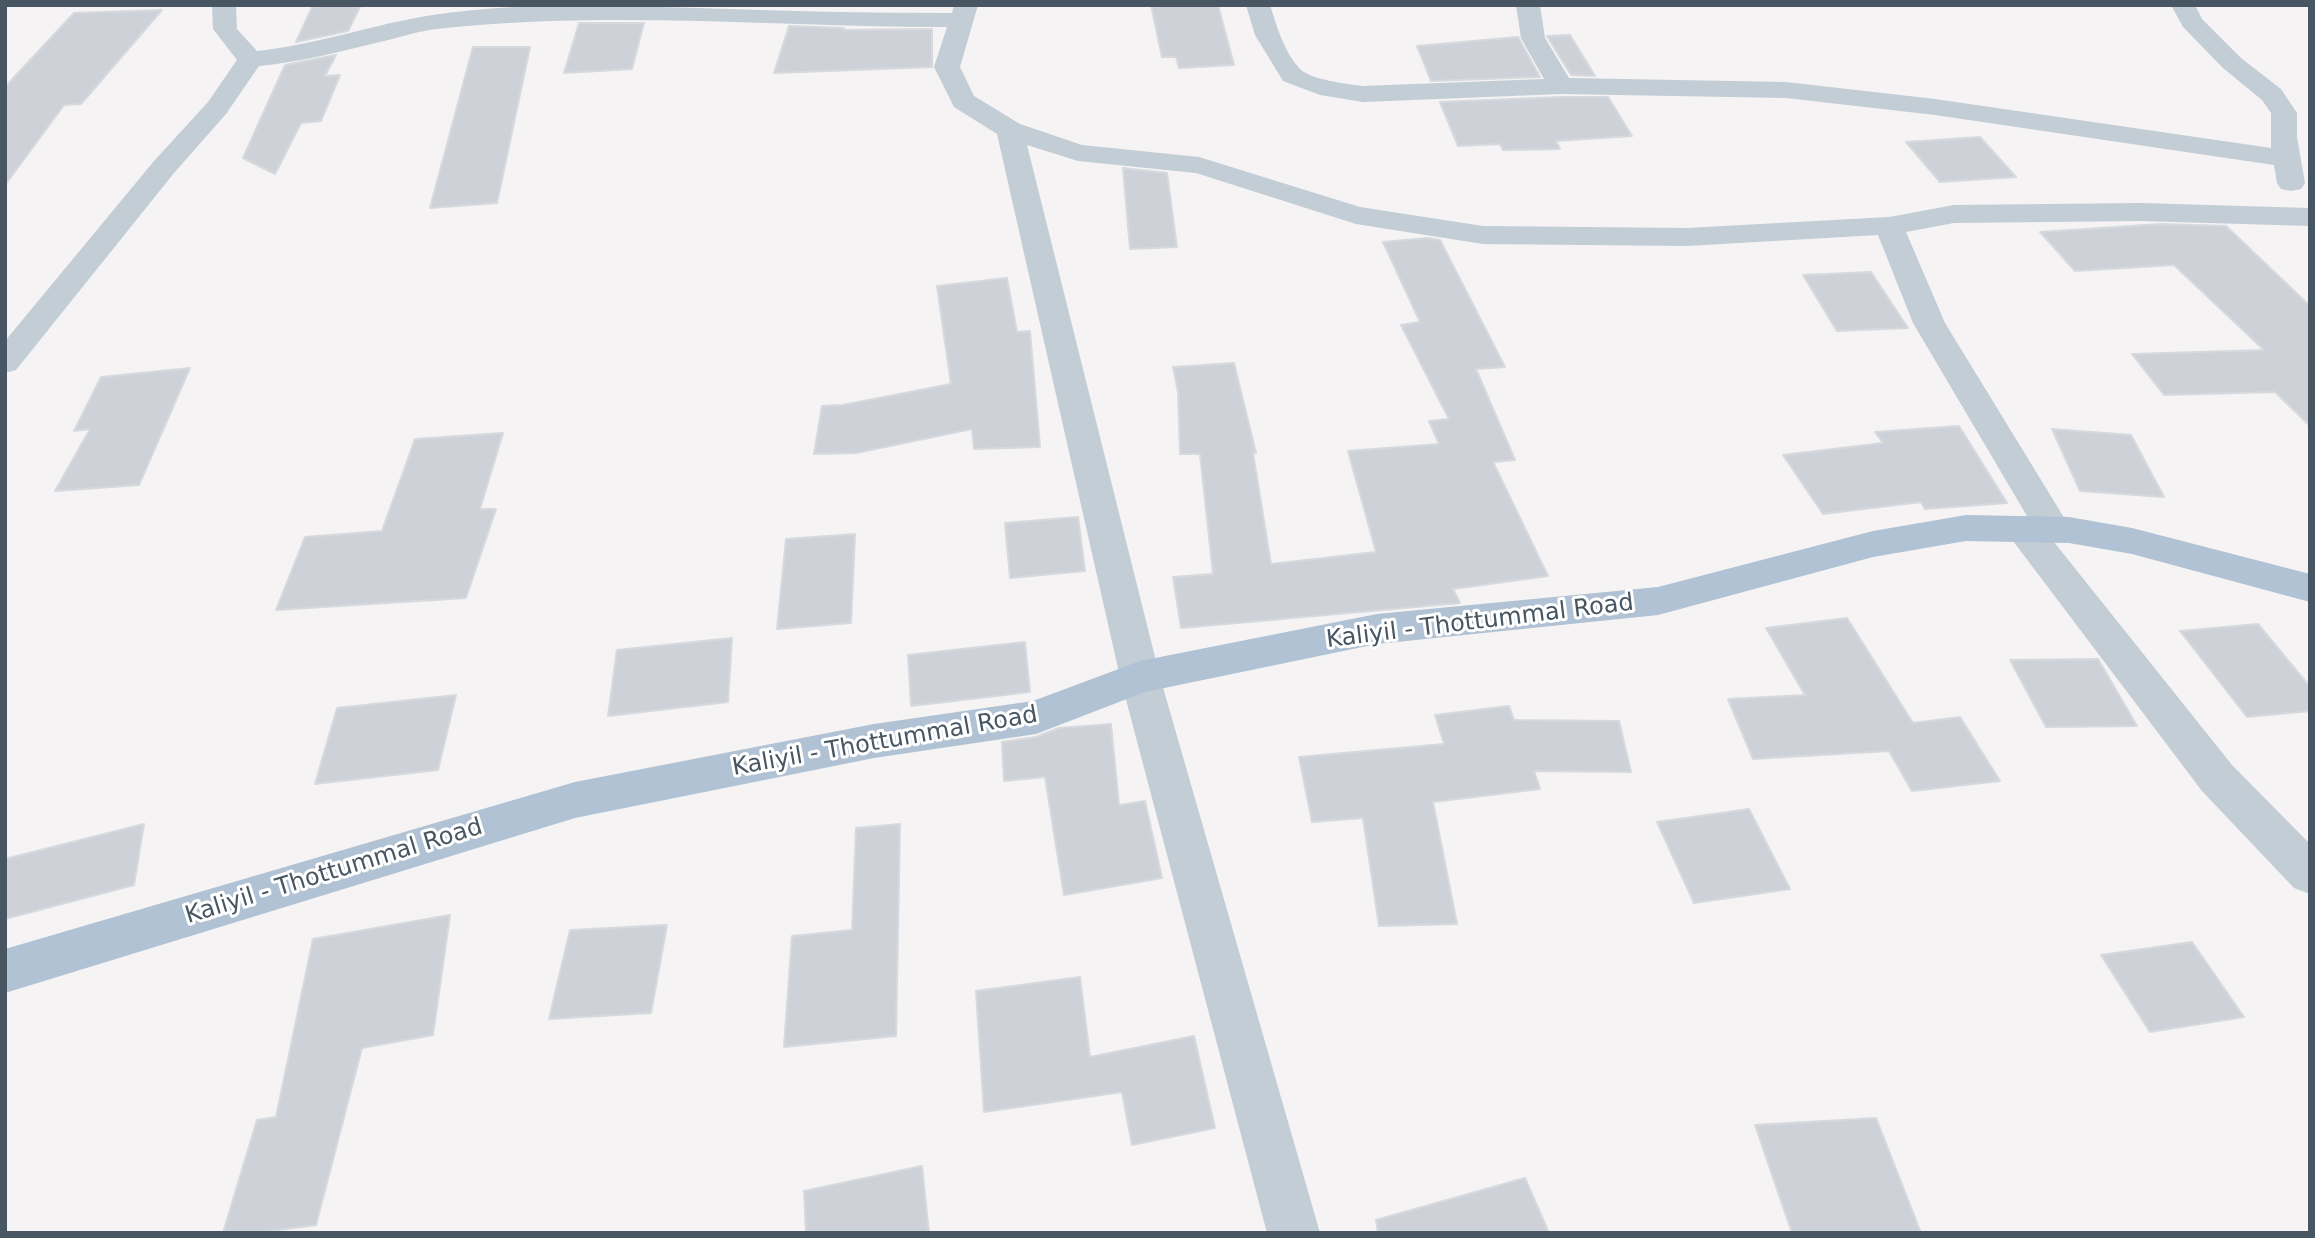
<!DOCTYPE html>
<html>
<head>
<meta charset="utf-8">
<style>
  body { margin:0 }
  #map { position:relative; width:2315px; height:1238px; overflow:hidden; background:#f5f3f3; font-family:"DejaVu Sans",sans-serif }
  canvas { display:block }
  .frame { position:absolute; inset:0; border:7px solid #485663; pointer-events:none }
</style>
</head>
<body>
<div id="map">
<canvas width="2315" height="1238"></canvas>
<div class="frame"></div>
</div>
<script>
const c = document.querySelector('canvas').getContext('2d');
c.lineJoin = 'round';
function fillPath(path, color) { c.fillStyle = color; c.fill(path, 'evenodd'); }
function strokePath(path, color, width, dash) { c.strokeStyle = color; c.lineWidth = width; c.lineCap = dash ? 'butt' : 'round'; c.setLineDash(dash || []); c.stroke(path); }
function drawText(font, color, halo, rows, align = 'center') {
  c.font = font + ' "DejaVu Sans",sans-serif'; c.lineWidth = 6; c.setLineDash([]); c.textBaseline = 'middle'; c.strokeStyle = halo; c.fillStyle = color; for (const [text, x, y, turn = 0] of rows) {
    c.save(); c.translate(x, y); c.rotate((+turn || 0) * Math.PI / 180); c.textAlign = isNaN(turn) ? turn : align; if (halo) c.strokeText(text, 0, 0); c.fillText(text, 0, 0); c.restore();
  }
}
const building = new Path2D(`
  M 313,5 L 361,5 L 348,31 L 296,42 Z
  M 1151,5 L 1218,5 L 1234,65 L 1179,68 L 1176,57 L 1162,57 Z
  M 162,10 L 81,104 L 64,105 L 5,185 L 5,87 L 74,13 Z
  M 579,23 L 644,23 L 632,69 L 564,73 Z
  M 789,26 L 844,28 L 843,30 L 932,29 L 932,67 L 774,73 Z
  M 1570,35 L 1595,76 L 1571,75 L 1547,36 Z
  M 1518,37 L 1540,77 L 1431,81 L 1417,46 Z
  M 473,47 L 530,47 L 497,203 L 430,208 Z
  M 336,55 L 325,76 L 340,75 L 321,121 L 301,123 L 275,174 L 243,158 L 285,65 Z
  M 1561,97 L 1608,97 L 1632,136 L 1556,141 L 1560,149 L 1503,150 L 1500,144 L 1458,146 L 1440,102 Z
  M 1980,137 L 2016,177 L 1940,182 L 1906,142 Z
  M 1123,168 L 1167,173 L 1177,247 L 1130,249 Z
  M 2161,224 L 2226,226 L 2310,306 L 2310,426 L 2275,392 L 2164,395 L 2132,354 L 2264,350 L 2174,265 L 2075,271 L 2040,232 Z
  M 1427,238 L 1440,240 L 1505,367 L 1476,369 L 1515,460 L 1493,462 L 1548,576 L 1453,589 L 1460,603 L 1181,628 L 1173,577 L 1213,574 L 1200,454 L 1180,454 L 1178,392 L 1173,367 L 1234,363 L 1256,453 L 1253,453 L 1271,564 L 1376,552 L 1348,451 L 1439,444 L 1429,421 L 1449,419 L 1401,325 L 1420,322 L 1383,242 Z
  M 1871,272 L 1908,328 L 1837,331 L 1803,275 Z
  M 1007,278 L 1017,332 L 1030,331 L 1040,447 L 974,449 L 972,429 L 856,453 L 814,454 L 822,406 L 843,405 L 951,384 L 937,286 Z
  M 190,368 L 139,485 L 55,491 L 90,429 L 74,431 L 101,377 Z
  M 1959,426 L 2007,503 L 1925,509 L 1921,502 L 1823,514 L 1783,455 L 1883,443 L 1875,432 Z
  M 2052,429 L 2131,435 L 2164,497 L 2080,491 Z
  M 503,433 L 480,509 L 496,509 L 466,598 L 276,610 L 305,537 L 382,531 L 415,439 Z
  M 1078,517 L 1085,571 L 1010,578 L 1005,523 Z
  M 855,534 L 851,623 L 777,629 L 786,539 Z
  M 1847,618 L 1913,723 L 1960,717 L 2000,781 L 1912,791 L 1889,751 L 1753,759 L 1728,699 L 1805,695 L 1766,628 Z
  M 2258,624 L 2310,687 L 2310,711 L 2247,717 L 2180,631 Z
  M 732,638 L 728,702 L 608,716 L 617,650 Z
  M 1025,642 L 1030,692 L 911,706 L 908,655 Z
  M 2098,659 L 2137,726 L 2046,727 L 2010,660 Z
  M 456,695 L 438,770 L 315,784 L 337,708 Z
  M 1509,706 L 1514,720 L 1619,721 L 1631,772 L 1534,771 L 1540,789 L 1433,802 L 1457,924 L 1379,926 L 1363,818 L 1312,822 L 1299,757 L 1444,744 L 1435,715 Z
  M 1111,724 L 1119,805 L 1145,801 L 1162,878 L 1064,895 L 1045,777 L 1004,781 L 1002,742 L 1036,737 L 1059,728 Z
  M 1749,809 L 1790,889 L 1694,903 L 1657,822 Z
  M 144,824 L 134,885 L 5,919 L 5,859 Z
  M 900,824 L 896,1036 L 784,1047 L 792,936 L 852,930 L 856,828 Z
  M 450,915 L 433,1035 L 362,1048 L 316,1225 L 255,1233 L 223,1233 L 257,1120 L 276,1117 L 313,939 Z
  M 667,925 L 651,1013 L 549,1019 L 570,930 Z
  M 2192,942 L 2244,1017 L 2150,1032 L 2101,955 Z
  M 1080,977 L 1090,1057 L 1194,1036 L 1215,1128 L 1132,1145 L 1122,1092 L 984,1112 L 976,991 Z
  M 1876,1118 L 1921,1233 L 1792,1233 L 1755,1125 Z
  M 922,1166 L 929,1233 L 806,1233 L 804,1191 Z
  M 1525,1178 L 1549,1233 L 1378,1233 L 1376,1220 Z`);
const minor = new Path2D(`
  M 212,5 L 236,5 L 237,29 L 257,51 C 317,45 373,24 433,15 C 518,2 612,5 697,8 C 782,11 867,13 952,13 L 954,5 L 978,5 L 960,67 L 974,96 L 1020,124 L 1082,145 L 1199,157 L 1360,207 L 1483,226 L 1687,228 L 1889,217 L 1954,205 L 2141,203 L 2310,208 L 2310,226 L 2141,221 L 1954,223 L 1906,232 L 1945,323 L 2071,529 L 2066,538 L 2054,542 L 2232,765 L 2310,844 L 2310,894 L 2294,888 L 2202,791 L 2010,537 L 2005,528 L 2010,519 L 2027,516 L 1913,323 L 1878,235 L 1687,246 L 1483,244 L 1356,224 L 1196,173 L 1078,161 L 1027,145 L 1160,677 L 1320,1233 L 1267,1233 L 1120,677 L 997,134 L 954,107 L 934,67 L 947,27 C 777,27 605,10 436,29 C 419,31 401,37 384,41 C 342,51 302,62 259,66 L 226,114 L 174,173 L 16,370 L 5,373 L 5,341 L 154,161 L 208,102 L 237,60 L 213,29 Z
  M 1246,5 L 1270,5 C 1277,27 1284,52 1300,69 C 1311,80 1348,84 1363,86 L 1544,79 L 1521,38 L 1516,5 L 1540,5 L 1545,38 L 1569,78 L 1786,82 L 1935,99 L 2271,148 L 2271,113 L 2262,100 L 2223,68 L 2183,27 L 2171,5 L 2195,5 L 2202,19 L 2241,58 L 2281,89 L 2297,113 L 2297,137 L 2305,183 L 2301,189 L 2291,191 L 2281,189 L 2277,183 L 2274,165 L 1935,115 L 1786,98 L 1561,94 L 1363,102 L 1320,95 L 1283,81 L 1255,35 Z`);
const major = new Path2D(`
  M 1966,515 L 2069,517 L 2132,528 L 2310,574 L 2310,602 L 2132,554 L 2069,543 L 1966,541 L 1873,557 L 1658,615 L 1377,644 L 1145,692 L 1036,734 L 874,758 L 575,818 L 5,993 L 5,949 L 575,782 L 874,724 L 1033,701 L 1140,661 L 1377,614 L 1658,587 L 1873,531 Z`);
const streetNames = [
  ["Kaliyil - Thottummal Road",1480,622,-7],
  ["Kaliyil - Thottummal Road",885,742,-10],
  ["Kaliyil - Thottummal Road",334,872,-17]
];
fillPath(building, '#ced2d8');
strokePath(building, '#d6d9de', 2);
fillPath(minor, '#c3cdd5');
fillPath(major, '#b0c2d3');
drawText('24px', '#485663', '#fff', streetNames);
</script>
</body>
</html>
